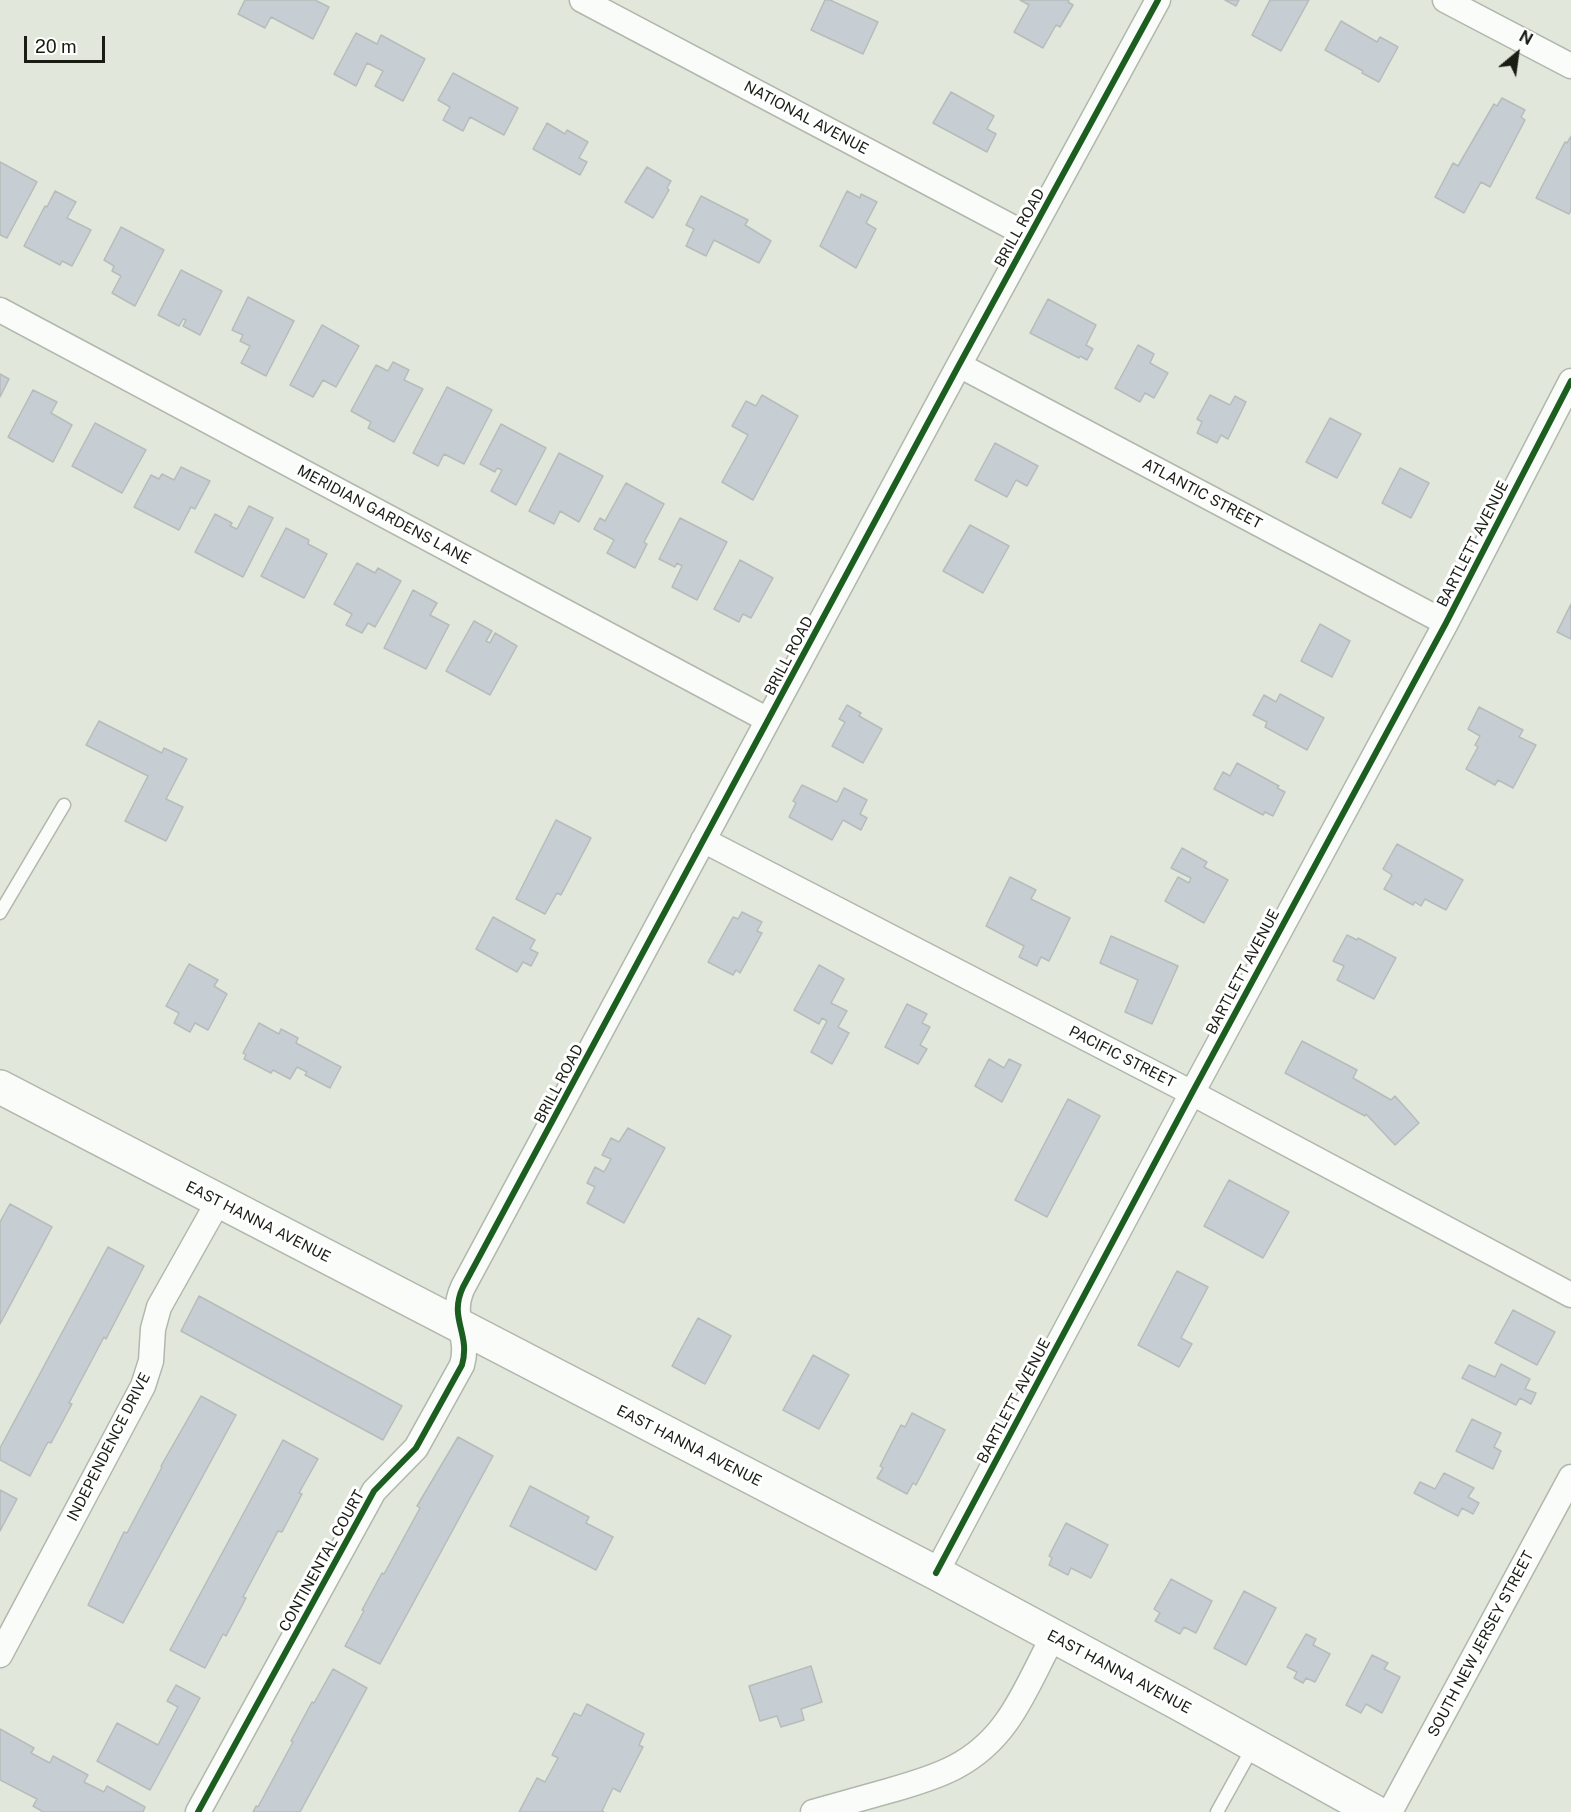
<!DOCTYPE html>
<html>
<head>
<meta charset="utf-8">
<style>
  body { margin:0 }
  #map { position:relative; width:1571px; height:1812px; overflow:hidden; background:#e1e8db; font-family:"Public Sans",sans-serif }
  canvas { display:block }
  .north { position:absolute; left:1487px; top:24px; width:60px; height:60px; -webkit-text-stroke:4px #fff; paint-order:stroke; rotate:29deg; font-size:16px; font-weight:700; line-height:24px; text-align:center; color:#191d14 }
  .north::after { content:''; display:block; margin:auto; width:21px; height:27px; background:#191d14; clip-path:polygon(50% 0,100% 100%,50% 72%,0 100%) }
  .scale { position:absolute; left:24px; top:36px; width:81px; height:27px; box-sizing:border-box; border:3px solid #191d14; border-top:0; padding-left:8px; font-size:18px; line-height:21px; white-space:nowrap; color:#191d14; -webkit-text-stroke:4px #fff; paint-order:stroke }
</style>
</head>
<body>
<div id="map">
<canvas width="1571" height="1812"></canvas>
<div class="north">N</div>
<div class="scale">20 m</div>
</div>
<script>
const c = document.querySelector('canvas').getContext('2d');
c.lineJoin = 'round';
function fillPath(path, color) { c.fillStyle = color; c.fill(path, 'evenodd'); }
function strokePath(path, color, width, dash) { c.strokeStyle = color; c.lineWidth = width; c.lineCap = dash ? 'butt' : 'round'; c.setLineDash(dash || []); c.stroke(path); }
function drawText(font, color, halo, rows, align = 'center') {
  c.font = font + ' "Public Sans",sans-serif'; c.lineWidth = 6; c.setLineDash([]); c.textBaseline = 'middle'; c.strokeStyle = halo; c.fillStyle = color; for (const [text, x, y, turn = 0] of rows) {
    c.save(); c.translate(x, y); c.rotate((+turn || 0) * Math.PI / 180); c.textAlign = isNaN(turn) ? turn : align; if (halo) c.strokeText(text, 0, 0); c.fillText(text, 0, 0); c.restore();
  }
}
const building = new Path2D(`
  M 245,0 L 315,0 L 329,7 L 313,39 L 271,17 L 265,28 L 238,14 Z
  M 825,0 L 830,0 L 878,22 L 863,54 L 811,30 Z
  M 1020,0 L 1069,0 L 1068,2 L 1073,5 L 1060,27 L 1056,25 L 1043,48 L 1014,32 L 1029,5 Z
  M 1225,0 L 1239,0 L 1236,6 Z
  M 1270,0 L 1309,0 L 1281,51 L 1252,35 Z
  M 1341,21 L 1377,42 L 1380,37 L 1398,47 L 1379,82 L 1362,73 L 1363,71 L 1325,50 Z
  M 356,33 L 377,44 L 381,35 L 425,59 L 403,101 L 375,86 L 383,71 L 367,63 L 356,86 L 334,74 Z
  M 453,73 L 518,108 L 504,135 L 470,117 L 463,131 L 443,120 L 450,107 L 438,100 Z
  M 951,92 L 994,116 L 987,129 L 996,134 L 987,152 L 933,123 Z
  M 1502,98 L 1525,110 L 1521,117 L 1525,120 L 1490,187 L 1481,182 L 1464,213 L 1435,197 L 1453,163 L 1458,166 L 1494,104 L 1497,106 Z
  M 547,123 L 565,134 L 567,130 L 588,142 L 579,158 L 587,162 L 580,175 L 533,149 Z
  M 1571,136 L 1571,210 L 1569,214 L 1536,198 L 1565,142 L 1567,143 Z
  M 0,162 L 37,182 L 7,238 L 0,235 Z
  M 647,167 L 671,181 L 667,188 L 669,190 L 653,218 L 625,202 Z
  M 55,191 L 76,202 L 67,218 L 91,230 L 72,266 L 62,261 L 60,265 L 24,246 L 45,206 L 47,207 Z
  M 847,191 L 860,198 L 861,194 L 877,202 L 866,223 L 876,229 L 856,268 L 820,246 Z
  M 701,196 L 748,220 L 745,225 L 771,241 L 759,263 L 714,240 L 706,256 L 686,246 L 694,229 L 686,225 Z
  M 121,227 L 164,250 L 135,306 L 112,293 L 121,276 L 112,271 L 114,266 L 104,260 Z
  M 181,270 L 222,291 L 200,335 L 183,326 L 186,320 L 183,319 L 179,326 L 158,315 Z
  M 248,297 L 294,321 L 266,376 L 241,363 L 250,346 L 240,341 L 243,335 L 232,330 Z
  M 1048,299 L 1096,325 L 1086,345 L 1093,349 L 1087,360 L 1080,356 L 1079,358 L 1030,333 Z
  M 322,325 L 359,346 L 336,387 L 323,380 L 313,397 L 290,385 Z
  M 1138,345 L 1154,354 L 1150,363 L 1168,373 L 1154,398 L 1145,393 L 1140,402 L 1115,388 Z
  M 393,362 L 409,370 L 404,380 L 423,389 L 394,442 L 368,428 L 371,422 L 351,411 L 376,365 L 388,371 Z
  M 0,374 L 9,379 L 0,397 Z
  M 447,387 L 492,410 L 464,464 L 444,454 L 438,466 L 413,453 Z
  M 33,390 L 57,402 L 51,413 L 72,425 L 53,462 L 8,437 Z
  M 762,395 L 798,416 L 753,500 L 722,482 L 748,435 L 732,426 L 746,401 L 756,406 Z
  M 1210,395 L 1230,405 L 1235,396 L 1246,402 L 1228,439 L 1221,435 L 1217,443 L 1197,433 L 1202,422 L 1197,419 Z
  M 1330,418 L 1361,434 L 1337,478 L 1306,462 Z
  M 95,423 L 146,450 L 122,493 L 72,466 Z
  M 501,424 L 546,448 L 516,505 L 491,491 L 502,470 L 497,468 L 495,472 L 480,464 Z
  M 995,443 L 1038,466 L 1027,486 L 1016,480 L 1007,497 L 975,480 Z
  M 559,453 L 603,476 L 579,522 L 560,511 L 554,524 L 529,511 Z
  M 181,467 L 210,481 L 195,509 L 191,507 L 179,530 L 134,507 L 151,475 L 159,479 L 162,474 L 174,480 Z
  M 1400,468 L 1429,483 L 1411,518 L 1382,503 Z
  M 626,483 L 664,504 L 644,542 L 647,544 L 635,568 L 607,553 L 614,540 L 594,529 L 600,518 L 605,521 Z
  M 249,506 L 273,518 L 243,577 L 195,552 L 215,514 L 232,523 L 230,526 L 237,529 Z
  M 680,518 L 727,542 L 697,600 L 672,587 L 682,566 L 677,563 L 675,567 L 659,559 Z
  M 970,525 L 1009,546 L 983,593 L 943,571 Z
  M 286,528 L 309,540 L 308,544 L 327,554 L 304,598 L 261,576 Z
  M 740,560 L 773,578 L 751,618 L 743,614 L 739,622 L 714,609 Z
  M 357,563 L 375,573 L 378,568 L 401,581 L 375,627 L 368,623 L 362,633 L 346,625 L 352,614 L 334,604 Z
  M 413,590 L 437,603 L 430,615 L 449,625 L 426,669 L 384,648 Z
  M 1571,604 L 1571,639 L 1557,632 Z
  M 474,621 L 492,631 L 486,641 L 490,643 L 495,633 L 517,646 L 490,695 L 446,671 Z
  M 1320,624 L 1350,641 L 1332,677 L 1301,661 Z
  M 1280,694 L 1324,718 L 1307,750 L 1265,727 L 1267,722 L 1253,715 L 1264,695 L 1276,702 Z
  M 847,705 L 861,713 L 859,716 L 882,729 L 863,763 L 832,746 L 845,722 L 839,719 Z
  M 1479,707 L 1523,730 L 1519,737 L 1536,745 L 1513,788 L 1498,780 L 1495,785 L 1466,769 L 1478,747 L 1475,745 L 1480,736 L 1468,729 Z
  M 99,721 L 162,753 L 164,748 L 187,759 L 166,799 L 183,807 L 166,841 L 125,821 L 148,776 L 86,745 Z
  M 1237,763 L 1279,786 L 1277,788 L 1285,792 L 1273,816 L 1265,812 L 1263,815 L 1214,789 L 1223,772 L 1230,776 Z
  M 802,785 L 837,802 L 844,788 L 867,800 L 860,814 L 867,818 L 861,830 L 843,820 L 832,840 L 789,817 L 796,803 L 793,801 Z
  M 556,820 L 591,838 L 561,895 L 557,893 L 545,914 L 516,899 Z
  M 1397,844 L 1463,880 L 1446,910 L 1425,899 L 1421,906 L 1415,902 L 1413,905 L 1384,889 L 1392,875 L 1383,869 Z
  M 1182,848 L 1207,862 L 1204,867 L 1228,880 L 1204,923 L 1165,901 L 1178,877 L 1189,883 L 1191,878 L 1171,868 Z
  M 1010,877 L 1036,890 L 1031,899 L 1070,918 L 1049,961 L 1041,957 L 1037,966 L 1019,957 L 1024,946 L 986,926 Z
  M 742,912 L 762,922 L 757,931 L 762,933 L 740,973 L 736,970 L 733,975 L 708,962 L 733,917 L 738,919 Z
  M 493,917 L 535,940 L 530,949 L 538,953 L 531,966 L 523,962 L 517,972 L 476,949 Z
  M 1347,935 L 1357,940 L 1358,938 L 1396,958 L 1374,999 L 1337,980 L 1344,966 L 1333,961 Z
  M 1111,936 L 1178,966 L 1152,1024 L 1125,1012 L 1138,980 L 1100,963 Z
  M 189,964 L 218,980 L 214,986 L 227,994 L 208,1030 L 195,1023 L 190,1032 L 174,1023 L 179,1013 L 166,1006 Z
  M 819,965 L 844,979 L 831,1003 L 847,1011 L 838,1027 L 849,1033 L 832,1064 L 811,1052 L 827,1021 L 822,1018 L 819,1024 L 794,1010 Z
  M 907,1004 L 927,1014 L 922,1023 L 930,1027 L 920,1045 L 927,1049 L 918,1064 L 885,1047 Z
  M 259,1023 L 279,1034 L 281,1029 L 298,1038 L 296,1043 L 341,1067 L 330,1088 L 305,1075 L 307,1072 L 297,1067 L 290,1079 L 273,1070 L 271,1073 L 244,1059 L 246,1055 L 243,1053 Z
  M 1302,1041 L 1357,1070 L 1353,1078 L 1391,1100 L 1395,1096 L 1419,1123 L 1395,1145 L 1366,1114 L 1365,1116 L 1285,1073 Z
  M 989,1059 L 1004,1068 L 1009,1059 L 1021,1065 L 1002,1102 L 975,1086 Z
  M 1068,1099 L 1100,1116 L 1047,1217 L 1015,1200 Z
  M 628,1128 L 665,1148 L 624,1223 L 587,1203 L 595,1187 L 587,1183 L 595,1167 L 604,1172 L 611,1159 L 602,1155 L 611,1138 L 619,1142 Z
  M 1229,1180 L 1289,1212 L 1263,1258 L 1204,1226 Z
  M 10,1204 L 52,1227 L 0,1324 L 0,1222 Z
  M 108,1247 L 144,1266 L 106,1339 L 104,1337 L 69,1403 L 72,1404 L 51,1443 L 48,1442 L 30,1476 L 0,1460 L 0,1448 Z
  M 1177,1271 L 1208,1287 L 1181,1338 L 1192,1344 L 1179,1367 L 1138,1345 Z
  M 199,1296 L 402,1406 L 383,1440 L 181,1331 Z
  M 1513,1310 L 1555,1332 L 1537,1365 L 1495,1343 Z
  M 698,1318 L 731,1336 L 705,1384 L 672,1366 Z
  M 813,1355 L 849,1375 L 819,1429 L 783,1410 Z
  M 1501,1364 L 1530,1379 L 1525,1389 L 1536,1393 L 1531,1404 L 1520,1398 L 1516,1405 L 1462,1378 L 1469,1365 L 1495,1377 Z
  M 201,1396 L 236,1415 L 123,1623 L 88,1605 L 124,1532 L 127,1533 L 162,1467 L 161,1466 Z
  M 912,1413 L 945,1430 L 916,1485 L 913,1483 L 907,1494 L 877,1478 L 883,1468 L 880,1466 L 901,1425 L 905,1427 Z
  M 1472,1419 L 1501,1433 L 1494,1447 L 1501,1451 L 1493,1469 L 1456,1451 Z
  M 458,1437 L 493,1456 L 380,1664 L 345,1646 L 364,1611 L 362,1610 L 382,1573 L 384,1574 L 420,1508 L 417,1506 Z
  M 283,1440 L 318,1459 L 299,1493 L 302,1494 L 282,1532 L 278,1531 L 243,1597 L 246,1598 L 226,1636 L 223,1634 L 205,1668 L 170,1650 Z
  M 1444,1473 L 1474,1488 L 1468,1497 L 1479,1503 L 1473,1514 L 1462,1508 L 1458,1516 L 1414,1493 L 1420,1482 L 1435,1489 Z
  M 530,1486 L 589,1517 L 586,1523 L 613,1537 L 596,1570 L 510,1526 Z
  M 0,1490 L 17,1499 L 0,1531 Z
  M 1066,1523 L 1108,1545 L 1091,1578 L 1071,1568 L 1068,1575 L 1049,1565 L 1052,1558 L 1049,1556 Z
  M 1171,1579 L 1212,1601 L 1196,1633 L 1184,1627 L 1180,1634 L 1155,1621 L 1160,1613 L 1154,1609 Z
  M 1244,1591 L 1276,1608 L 1246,1665 L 1214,1648 Z
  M 1306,1634 L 1316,1639 L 1313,1645 L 1330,1654 L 1315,1682 L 1306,1678 L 1303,1683 L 1294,1678 L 1297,1672 L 1287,1667 Z
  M 1372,1655 L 1388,1663 L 1384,1669 L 1400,1677 L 1382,1713 L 1366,1704 L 1361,1713 L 1346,1705 Z
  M 811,1666 L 822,1702 L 801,1709 L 804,1720 L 781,1727 L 777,1716 L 760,1721 L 749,1686 Z
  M 333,1669 L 367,1688 L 300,1812 L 253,1812 L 256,1806 L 258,1807 L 293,1742 L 291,1741 L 312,1702 L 314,1703 Z
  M 176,1685 L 200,1698 L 150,1790 L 97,1761 L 117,1723 L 158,1745 L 178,1707 L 167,1701 Z
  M 587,1704 L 644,1734 L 639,1745 L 643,1747 L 620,1792 L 613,1788 L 602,1811 L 604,1812 L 519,1812 L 537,1778 L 545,1782 L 558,1758 L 552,1755 L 574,1713 L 581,1716 Z
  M 0,1729 L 34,1748 L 31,1753 L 50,1763 L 53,1756 L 88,1775 L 84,1782 L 104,1792 L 107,1786 L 145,1807 L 143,1812 L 43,1812 L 33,1806 L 37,1799 L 0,1780 Z`);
const service = new Path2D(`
  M 0,913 L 64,805
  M 1217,1812 L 1253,1747`);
const minor = new Path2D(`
  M 582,0 L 1029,236
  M 1445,0 L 1571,66
  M 0,310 L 768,720
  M 959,365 L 1446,623
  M 703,840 L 1192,1093 L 1571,1295
  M 936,1573 L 1192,1093 L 1446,623 L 1571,381
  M 0,1655 L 143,1386 L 151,1361 L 153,1329 L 159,1307 L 218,1202
  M 198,1812 L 374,1491 L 416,1448 L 462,1365 C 471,1333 448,1319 463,1287 L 959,365 L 1158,0
  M 813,1812 C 838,1805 863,1798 888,1791 C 938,1777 976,1765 1007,1721 C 1025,1696 1038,1664 1053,1637
  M 1390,1812 L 1571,1477`);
const secondary = new Path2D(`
  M 0,1087 L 936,1573 L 1178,1703 L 1375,1812`);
const cycleway = new Path2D(`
  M 936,1573 L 1192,1093 L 1446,623 L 1571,381
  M 198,1812 L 374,1491 L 416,1448 L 462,1365 C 471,1333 448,1319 463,1287 L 959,365 L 1158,0`);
const streetNames = [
  ["NATIONAL AVENUE",806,118,28],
  ["BRILL ROAD",1020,228,-61],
  ["ATLANTIC STREET",1202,494,28],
  ["MERIDIAN GARDENS LANE",384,515,28],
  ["BARTLETT AVENUE",1473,544,-63],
  ["BRILL ROAD",789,656,-62],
  ["BARTLETT AVENUE",1243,972,-62],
  ["PACIFIC STREET",1122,1057,27],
  ["BRILL ROAD",559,1084,-62],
  ["EAST HANNA AVENUE",258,1222,27],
  ["BARTLETT AVENUE",1014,1401,-62],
  ["EAST HANNA AVENUE",689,1446,27],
  ["INDEPENDENCE DRIVE",109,1447,-63],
  ["CONTINENTAL COURT",322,1561,-61],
  ["SOUTH NEW JERSEY STREET",1481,1644,-62],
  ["EAST HANNA AVENUE",1119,1672,28]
];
fillPath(building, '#c6cdd3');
strokePath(building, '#b7bcbb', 1.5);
strokePath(service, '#b1b7ac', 15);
strokePath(minor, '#b1b7ac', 27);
strokePath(secondary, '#b1b7ac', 36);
strokePath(service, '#fafcfa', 12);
strokePath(minor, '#fafcfa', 24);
strokePath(secondary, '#fafcfa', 33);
strokePath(cycleway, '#1b5e20', 6);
drawText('15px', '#191d14', '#fff', streetNames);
</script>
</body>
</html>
